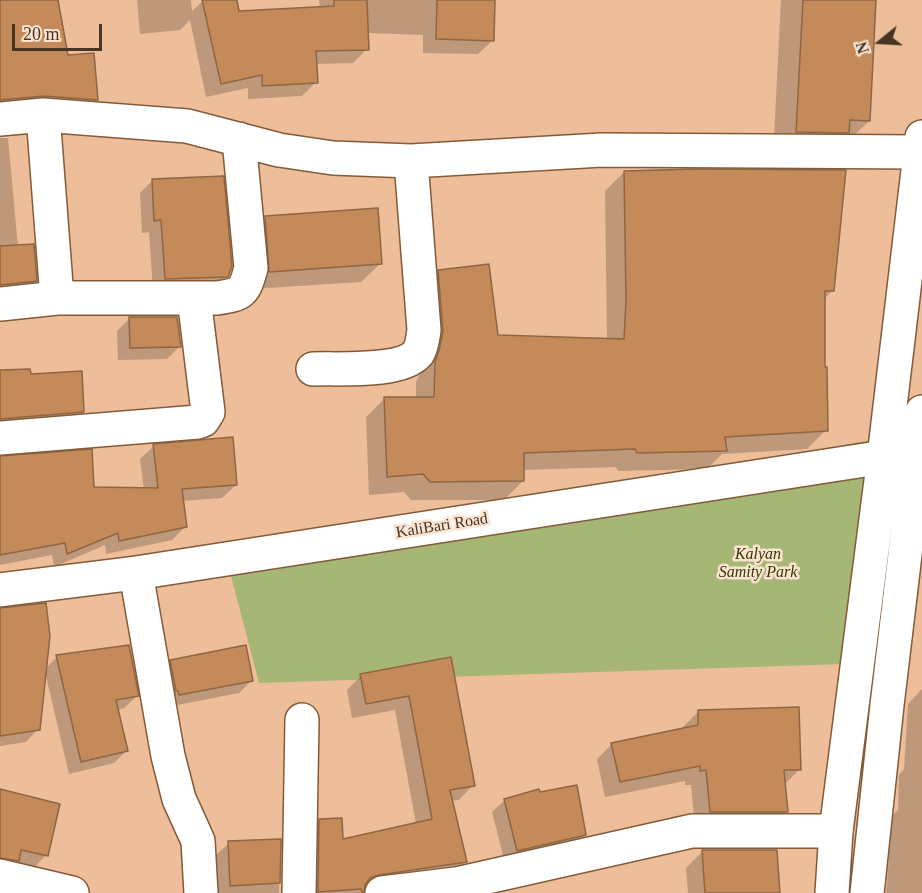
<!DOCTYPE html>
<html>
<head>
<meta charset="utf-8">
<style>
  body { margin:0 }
  #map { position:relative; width:922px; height:893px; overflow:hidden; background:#edbe99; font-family:"Times New Roman",serif }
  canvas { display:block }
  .north { position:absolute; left:850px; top:12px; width:60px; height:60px; -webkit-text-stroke:4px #fce4d1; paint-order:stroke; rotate:252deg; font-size:16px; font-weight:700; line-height:24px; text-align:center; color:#473425 }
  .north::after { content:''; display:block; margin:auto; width:21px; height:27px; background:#473425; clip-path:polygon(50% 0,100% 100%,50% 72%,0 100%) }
  .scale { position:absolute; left:12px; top:24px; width:90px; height:27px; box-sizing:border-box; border:3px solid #473425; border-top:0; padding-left:8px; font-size:18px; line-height:21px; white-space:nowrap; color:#473425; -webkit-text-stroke:4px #fce4d1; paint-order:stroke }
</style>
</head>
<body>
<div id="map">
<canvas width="922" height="893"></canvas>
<div class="north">N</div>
<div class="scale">20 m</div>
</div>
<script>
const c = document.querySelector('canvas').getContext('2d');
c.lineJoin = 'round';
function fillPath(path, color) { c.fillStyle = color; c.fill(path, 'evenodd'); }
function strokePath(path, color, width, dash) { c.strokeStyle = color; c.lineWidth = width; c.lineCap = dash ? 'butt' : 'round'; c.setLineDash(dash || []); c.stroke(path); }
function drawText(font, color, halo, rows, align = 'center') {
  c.font = font + ' "Times New Roman",serif'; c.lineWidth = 5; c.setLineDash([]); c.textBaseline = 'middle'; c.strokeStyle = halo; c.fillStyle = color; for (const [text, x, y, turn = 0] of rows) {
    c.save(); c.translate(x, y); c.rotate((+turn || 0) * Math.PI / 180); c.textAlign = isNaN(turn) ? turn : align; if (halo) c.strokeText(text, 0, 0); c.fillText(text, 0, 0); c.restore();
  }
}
const green = new Path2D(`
  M 888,437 L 844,664 L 259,683 L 226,557 Z`);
const shadow = new Path2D(`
  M 0,0 L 57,0 L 67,57 L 97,100 L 83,113 L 0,112 Z
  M 137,0 L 191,0 L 192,11 L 203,1 L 235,0 L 238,12 L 320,8 L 319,0 L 493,0 L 493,40 L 478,54 L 423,53 L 423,35 L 367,33 L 367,49 L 353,63 L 315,64 L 316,82 L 302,96 L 248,99 L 248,88 L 206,97 L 190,20 L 180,30 L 140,34 Z
  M 781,0 L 875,0 L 869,121 L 845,144 L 773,156 Z
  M 0,138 L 8,138 L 18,247 L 35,281 L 22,294 L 0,296 Z
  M 624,172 L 833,290 L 824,299 L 826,430 L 807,449 L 722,454 L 707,469 L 618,471 L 616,467 L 523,470 L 523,481 L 504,500 L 411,500 L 404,492 L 369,495 L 366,417 L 385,398 L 416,399 L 416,382 L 421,371 L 420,290 L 439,271 L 496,336 L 607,340 L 605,191 Z
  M 152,181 L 227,276 L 214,289 L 153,291 L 149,232 L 142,233 L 140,193 Z
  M 266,217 L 380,264 L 361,282 L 251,289 L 247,236 Z
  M 130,318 L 180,346 L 167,359 L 118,360 L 117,331 Z
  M 0,371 L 29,375 L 83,412 L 69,425 L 0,431 Z
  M 154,446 L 236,485 L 222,498 L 182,501 L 185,527 L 172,540 L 106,554 L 105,545 L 54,567 L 52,555 L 0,565 L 0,458 L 93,489 L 144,490 L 140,459 Z
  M 0,610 L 45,669 L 57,657 L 137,696 L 124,708 L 117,710 L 126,751 L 114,763 L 69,774 L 45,672 L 38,729 L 26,742 L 0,746 Z
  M 449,659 L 473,785 L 459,800 L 451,801 L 465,862 L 451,876 L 363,889 L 360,893 L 304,893 L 305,835 L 320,820 L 341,841 L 416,824 L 395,710 L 352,718 L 347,690 L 361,676 Z
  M 171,661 L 251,681 L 239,693 L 167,707 L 158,674 Z
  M 922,689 L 922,893 L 886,893 L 889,858 L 886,857 L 890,818 L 898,810 L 899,775 L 904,769 L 908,704 Z
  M 698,712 L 800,769 L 784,785 L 786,812 L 771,827 L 695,827 L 691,785 L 685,785 L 685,781 L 605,797 L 597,759 L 612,744 L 683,730 L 683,727 Z
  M 505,800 L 585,835 L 572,848 L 505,863 L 492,812 Z
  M 0,804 L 46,855 L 34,868 L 0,872 Z
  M 280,840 L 279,893 L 216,893 L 214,857 L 229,843 Z
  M 703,851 L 779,893 L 688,893 L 686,868 Z`);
const building = new Path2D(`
  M 0,0 L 58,0 L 68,55 L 94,53 L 98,100 L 44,96 L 0,100 Z
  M 202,0 L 237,0 L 239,11 L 334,6 L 334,0 L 367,0 L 369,50 L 316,51 L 318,83 L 262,86 L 262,75 L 221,84 Z
  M 437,0 L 495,0 L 494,41 L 436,39 Z
  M 803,0 L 876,0 L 870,121 L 850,120 L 849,133 L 796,132 Z
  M 695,169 L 846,170 L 834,291 L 825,291 L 825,367 L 827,367 L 828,431 L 725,437 L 727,451 L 637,453 L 635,449 L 524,453 L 524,481 L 430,482 L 423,474 L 387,477 L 384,397 L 434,397 L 435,362 L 439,350 L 443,332 L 438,270 L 489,264 L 498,335 L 624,339 L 626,301 L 624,171 Z
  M 224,176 L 232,266 L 228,277 L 165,279 L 161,220 L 154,221 L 152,179 Z
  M 378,208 L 382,264 L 269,272 L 265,216 Z
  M 34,244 L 37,281 L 0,285 L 0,246 Z
  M 129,317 L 177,317 L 181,347 L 130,348 Z
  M 30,369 L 31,374 L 82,371 L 84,412 L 0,419 L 0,370 Z
  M 233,437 L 237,485 L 182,489 L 187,527 L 119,541 L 118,533 L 67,554 L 65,543 L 0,555 L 0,456 L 92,449 L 94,487 L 158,488 L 153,444 Z
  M 46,603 L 50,636 L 40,730 L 0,736 L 0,608 Z
  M 129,645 L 139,696 L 116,700 L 128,751 L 81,762 L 56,655 Z
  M 246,645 L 253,681 L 179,695 L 178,691 L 176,691 L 170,660 Z
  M 451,657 L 475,786 L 450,790 L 467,862 L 379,875 L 370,878 L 365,885 L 364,893 L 362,893 L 361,889 L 318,892 L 319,819 L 342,818 L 343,839 L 432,819 L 409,696 L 366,704 L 360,674 Z
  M 799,707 L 801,770 L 784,770 L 788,812 L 710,812 L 706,770 L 700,771 L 700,766 L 620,782 L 611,743 L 698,725 L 698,710 Z
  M 577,785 L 586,835 L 517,851 L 504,799 L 539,789 L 540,792 Z
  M 0,789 L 60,804 L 48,856 L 21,850 L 19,861 L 0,858 Z
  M 281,839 L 280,883 L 230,886 L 228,841 Z
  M 702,850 L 777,850 L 780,893 L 705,893 Z`);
const minor = new Path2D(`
  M 0,119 L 43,115 L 187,126 L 279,150 L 333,158 L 411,161 L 602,150 L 921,152
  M 57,298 L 217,298 C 243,294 244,293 251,268 L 239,139
  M 0,304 L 57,298 L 43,115
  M 313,369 C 338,368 402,373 418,353 C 422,347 423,337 424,330 L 411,161
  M 0,438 L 198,422 L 203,420 L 208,412 L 194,298
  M 136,573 L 168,756 L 179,799 L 198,841 L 201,893
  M 0,590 L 136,573 L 884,457 L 912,457
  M 0,876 L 72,893
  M 299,893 L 302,720
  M 382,893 L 456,884 L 692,831 L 836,831`);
const major = new Path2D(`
  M 832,893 L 836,831 L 884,457 L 922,137
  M 867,893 L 887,705 L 922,412`);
const streetNames = [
  ["KaliBari Road",442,526,-9]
];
const parkNames = [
  ["Kalyan",758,555],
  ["Samity Park",758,573]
];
fillPath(green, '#a6b674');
fillPath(shadow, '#0003');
fillPath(building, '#c48a59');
strokePath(building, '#8f6643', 1.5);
strokePath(minor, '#845b39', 36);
strokePath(major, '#845b39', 36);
strokePath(minor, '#fff', 33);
strokePath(major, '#fff', 33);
drawText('16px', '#473425', '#fce4d1', streetNames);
drawText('italic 16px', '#323b04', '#fce4d1', parkNames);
</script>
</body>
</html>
